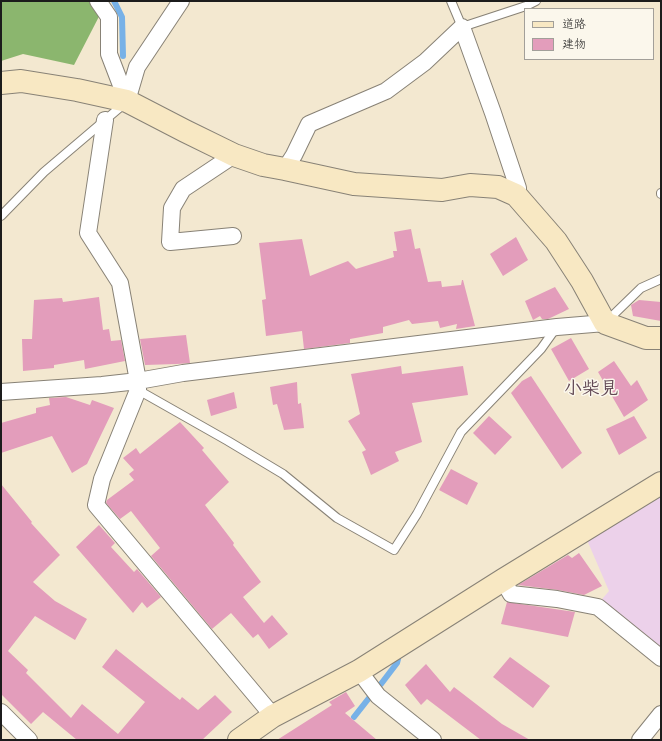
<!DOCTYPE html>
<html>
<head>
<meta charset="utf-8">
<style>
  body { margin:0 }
  #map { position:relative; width:662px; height:741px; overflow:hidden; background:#f3e8d0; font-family:Dekko,"Klee One",sans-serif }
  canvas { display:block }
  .frame { position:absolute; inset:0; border:2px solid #1c1c1c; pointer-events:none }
  .legend { position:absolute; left:524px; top:8px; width:130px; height:52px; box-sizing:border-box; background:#fbf7ec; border:1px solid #a29f99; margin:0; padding:5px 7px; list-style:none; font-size:12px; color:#1c1c1c }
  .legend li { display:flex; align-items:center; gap:8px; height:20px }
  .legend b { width:20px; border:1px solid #a29f99 }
</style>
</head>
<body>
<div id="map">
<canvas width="662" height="741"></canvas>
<div class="frame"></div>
<ul class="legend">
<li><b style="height:5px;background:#f8e8c3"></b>道路</li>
<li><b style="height:11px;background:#e39dbb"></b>建物</li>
</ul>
</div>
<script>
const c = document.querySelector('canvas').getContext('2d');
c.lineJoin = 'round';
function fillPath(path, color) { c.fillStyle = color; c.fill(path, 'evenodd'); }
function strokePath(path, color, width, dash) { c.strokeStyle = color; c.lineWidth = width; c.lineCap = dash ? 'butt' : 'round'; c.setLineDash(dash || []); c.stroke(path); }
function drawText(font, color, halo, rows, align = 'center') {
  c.font = font + ' Dekko,"Klee One",sans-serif'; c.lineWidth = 3; c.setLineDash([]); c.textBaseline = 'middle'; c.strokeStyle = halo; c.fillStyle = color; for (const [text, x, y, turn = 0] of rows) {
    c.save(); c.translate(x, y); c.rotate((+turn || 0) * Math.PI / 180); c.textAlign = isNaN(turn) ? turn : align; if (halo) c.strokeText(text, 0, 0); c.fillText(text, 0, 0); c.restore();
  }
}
const built = new Path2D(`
  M 661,497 L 661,656 L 598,604 L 609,591 L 587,540 Z`);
const forest = new Path2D(`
  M 1,1 L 107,1 L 74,65 L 23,54 L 1,61 Z`);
const stream = new Path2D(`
  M 114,1 L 122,17 L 123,56
  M 381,684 L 397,663 L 398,659
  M 354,717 L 369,698`);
const building = new Path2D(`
  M 411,229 L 415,249 L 420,248 L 428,282 L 441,281 L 442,287 L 461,285 L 462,280 L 463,280 L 475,326 L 456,329 L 457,324 L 440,328 L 438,321 L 412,324 L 409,320 L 383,327 L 383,333 L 350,339 L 350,343 L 304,349 L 302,331 L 266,336 L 262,300 L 266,299 L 259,243 L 302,239 L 310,276 L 348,261 L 356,269 L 394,257 L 393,251 L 397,251 L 394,232 Z
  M 516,237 L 528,260 L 503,276 L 490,254 Z
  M 555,287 L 569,309 L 548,319 L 542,319 L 540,316 L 533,320 L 525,301 Z
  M 99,297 L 103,330 L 109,329 L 111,341 L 121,340 L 125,361 L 85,369 L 84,360 L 54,365 L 54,368 L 23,371 L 22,339 L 32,339 L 34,300 L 62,298 L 63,302 Z
  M 639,300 L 661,302 L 661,321 L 633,316 L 631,305 Z
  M 186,335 L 190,363 L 177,364 L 145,365 L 140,339 Z
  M 571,338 L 589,369 L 569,381 L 551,349 Z
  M 614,361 L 631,386 L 637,380 L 648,400 L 624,417 L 598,372 Z
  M 401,366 L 402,374 L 463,366 L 468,395 L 412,403 L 422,442 L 395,452 L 399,461 L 371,475 L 362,452 L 366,450 L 348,421 L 360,414 L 351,374 Z
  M 531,376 L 582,453 L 562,469 L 511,393 L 522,381 Z
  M 297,382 L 298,404 L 301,403 L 304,428 L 284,430 L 277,404 L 273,405 L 270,387 Z
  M 234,392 L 237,408 L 211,416 L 207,400 Z
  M 66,397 L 90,405 L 92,400 L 114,408 L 87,464 L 72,473 L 52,436 L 1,453 L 1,423 L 36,413 L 36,408 L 50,405 L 49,398 Z
  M 489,416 L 512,437 L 495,455 L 473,433 Z
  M 634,416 L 647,438 L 619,455 L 606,429 Z
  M 180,422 L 204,448 L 202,450 L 229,482 L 205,505 L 234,543 L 233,545 L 261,582 L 243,597 L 264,623 L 272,615 L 288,634 L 269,649 L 258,634 L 253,638 L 231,613 L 212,629 L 151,556 L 160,548 L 131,511 L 120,519 L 106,503 L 107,500 L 134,480 L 129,474 L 134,470 L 123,458 L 136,448 L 140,454 Z
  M 451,469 L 478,483 L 467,505 L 439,490 Z
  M 1,484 L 32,522 L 31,523 L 60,555 L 33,582 L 55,601 L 87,619 L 75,640 L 35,616 L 8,651 L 28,670 L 26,673 L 71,718 L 82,704 L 118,734 L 145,702 L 102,667 L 116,649 L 180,700 L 182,697 L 198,710 L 215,695 L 232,712 L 202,740 L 77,740 L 43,712 L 31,724 L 1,694 Z
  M 99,525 L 115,543 L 111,547 L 134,572 L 137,569 L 161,597 L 147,608 L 142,602 L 133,613 L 76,547 Z
  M 579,553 L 602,586 L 584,595 L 558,590 L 518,585 L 568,555 L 572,558 Z
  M 507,602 L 575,612 L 568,637 L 501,624 Z
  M 510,657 L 550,686 L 533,708 L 493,677 Z
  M 426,664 L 450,692 L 454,687 L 502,724 L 530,740 L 481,740 L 427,699 L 421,705 L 405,685 Z
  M 346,692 L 355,706 L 345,713 L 377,740 L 277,740 L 332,705 L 329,702 Z`);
const lane = new Path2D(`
  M 451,1 L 462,27 L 526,6 L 536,1
  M 661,193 L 661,194
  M 1,216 L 44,172 L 124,104
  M 607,321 L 641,288 L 661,279
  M 138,390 L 228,441 L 283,474 L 337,518 L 394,550 L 417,514 L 461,432 L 541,349 L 556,328`);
const street = new Path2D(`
  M 98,1 L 109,17 L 109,54 L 127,101
  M 127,101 L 137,67 L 181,1
  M 105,120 L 88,233 L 120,283 L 138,381 L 138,390 L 102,479 L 96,505 L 273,716
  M 285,169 L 294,155 L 309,124 L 386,91 L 425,62 L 462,27 L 493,113 L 518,188 L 516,195
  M 233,236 L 170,242 L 172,208 L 183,189 L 234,155
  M 1,392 L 102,385 L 138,381 L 183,373 L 557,327 L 605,323
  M 503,580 L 511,594 L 557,599 L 598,607 L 661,658
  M 359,671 L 378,696 L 433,740
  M 1,712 L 29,740
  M 640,740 L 661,714`);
const secondary = new Path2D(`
  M 1,83 L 21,81 L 77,90 L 127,101 L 185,131 L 234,155 L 263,165 L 285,169 L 354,184 L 442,190 L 470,185 L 498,187 L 516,195 L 556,241 L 582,281 L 605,323 L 646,338 L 661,338
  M 239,740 L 273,716 L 359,671 L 503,580 L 661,483`);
const quarterNames = [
  ["小柴見",591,392]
];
fillPath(built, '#ecd1ea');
fillPath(forest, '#8bb66e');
strokePath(stream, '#77b1e7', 6);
fillPath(building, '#e39dbb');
strokePath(lane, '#888276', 10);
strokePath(street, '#888276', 18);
strokePath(secondary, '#888276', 24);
strokePath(lane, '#fff', 8);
strokePath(street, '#fff', 16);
strokePath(secondary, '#f8e8c3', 22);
drawText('bold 18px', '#624954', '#fbf7ec', quarterNames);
</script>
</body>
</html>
